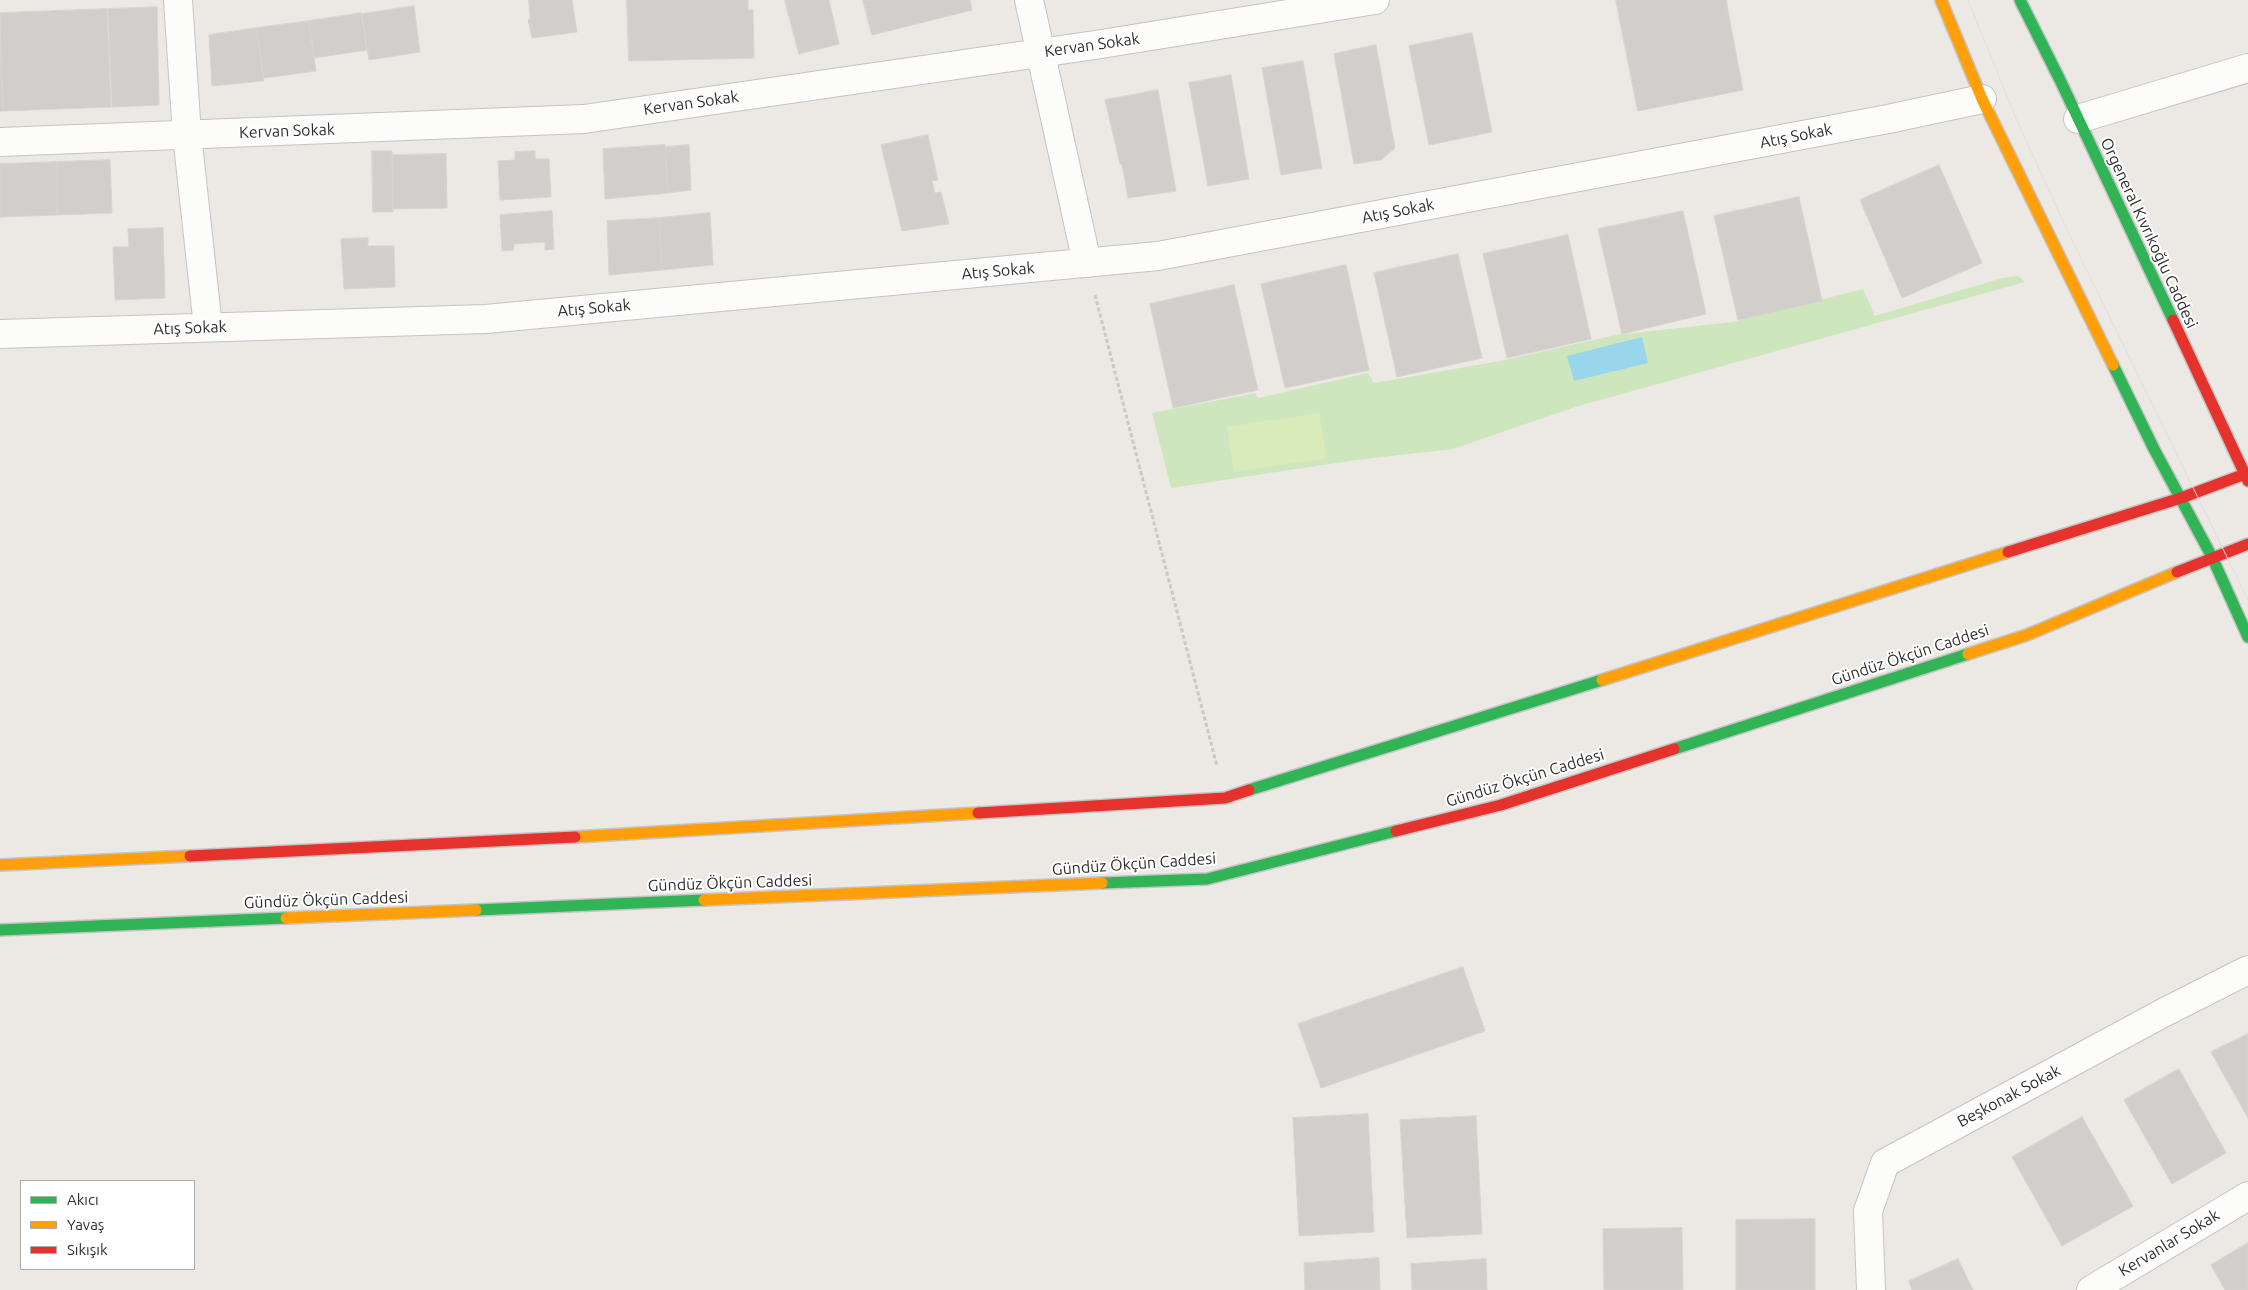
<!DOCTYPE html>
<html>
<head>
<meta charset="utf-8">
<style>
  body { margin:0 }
  #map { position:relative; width:2248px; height:1290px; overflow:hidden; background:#ece8e4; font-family:Ubuntu,sans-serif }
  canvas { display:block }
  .legend { position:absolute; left:20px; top:1180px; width:175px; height:90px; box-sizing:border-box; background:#fff; border:1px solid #ababab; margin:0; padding:6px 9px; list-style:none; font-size:15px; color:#2e2e2e }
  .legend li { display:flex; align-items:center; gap:10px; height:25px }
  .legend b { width:25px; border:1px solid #ababab }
</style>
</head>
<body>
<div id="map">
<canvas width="2248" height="1290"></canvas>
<ul class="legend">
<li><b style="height:6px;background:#30b455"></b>Akıcı</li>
<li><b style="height:6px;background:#ff9f0a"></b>Yavaş</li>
<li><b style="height:6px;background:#e5322d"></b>Sıkışık</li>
</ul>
</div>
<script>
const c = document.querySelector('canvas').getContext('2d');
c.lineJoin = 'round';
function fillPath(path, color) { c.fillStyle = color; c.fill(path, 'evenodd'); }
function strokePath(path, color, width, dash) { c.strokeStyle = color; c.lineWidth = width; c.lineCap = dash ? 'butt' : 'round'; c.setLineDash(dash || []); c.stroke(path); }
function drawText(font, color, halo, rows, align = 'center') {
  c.font = font + ' Ubuntu,sans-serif'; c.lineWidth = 4; c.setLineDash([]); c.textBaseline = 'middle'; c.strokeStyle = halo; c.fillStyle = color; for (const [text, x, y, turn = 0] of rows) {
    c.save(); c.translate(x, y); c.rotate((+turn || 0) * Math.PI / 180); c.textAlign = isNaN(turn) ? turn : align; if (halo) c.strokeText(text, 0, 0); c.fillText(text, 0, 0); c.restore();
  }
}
const green = new Path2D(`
  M 2018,276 L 2025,282 L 1575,407 L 1453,449 L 1356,460 L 1171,488 L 1152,413 L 1255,393 L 1258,398 L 1368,373 L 1374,383 L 1500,361 L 1616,335 L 1732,322 L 1863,289 L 1875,316 L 2002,278 Z`);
const pitch = new Path2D(`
  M 1319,413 L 1327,458 L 1234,472 L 1227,427 Z`);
const water = new Path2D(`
  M 1642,337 L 1648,363 L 1574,381 L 1567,356 Z`);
const building = new Path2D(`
  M 529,0 L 572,0 L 577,32 L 532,38 L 528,20 L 530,19 Z
  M 627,0 L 748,0 L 748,10 L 753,10 L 754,58 L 629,61 Z
  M 785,0 L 829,0 L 839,44 L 799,54 Z
  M 863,0 L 970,0 L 972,10 L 872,35 Z
  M 1616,0 L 1726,0 L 1743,90 L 1638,111 Z
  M 414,6 L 420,52 L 369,60 L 362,14 Z
  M 157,7 L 159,105 L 112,107 L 108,9 Z
  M 107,9 L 111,107 L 3,111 L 0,13 Z
  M 361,13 L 367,50 L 314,58 L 309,21 Z
  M 309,21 L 316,71 L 264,78 L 256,28 Z
  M 256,28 L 264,81 L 212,86 L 209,35 Z
  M 1472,33 L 1492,132 L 1429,145 L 1409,46 Z
  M 0,38 L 3,111 L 0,111 Z
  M 1376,45 L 1395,148 L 1381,160 L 1354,164 L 1334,54 Z
  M 1303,61 L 1322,168 L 1281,175 L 1262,68 Z
  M 1231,75 L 1249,179 L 1208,186 L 1189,83 Z
  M 1158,90 L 1176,191 L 1128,198 L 1122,164 L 1120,164 L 1105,100 Z
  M 928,135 L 938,180 L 932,181 L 935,193 L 941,192 L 949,224 L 902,231 L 881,145 Z
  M 665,145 L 668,193 L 605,199 L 603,149 Z
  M 689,145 L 691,190 L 668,193 L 665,147 Z
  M 372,151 L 392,151 L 393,212 L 373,212 Z
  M 535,151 L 535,159 L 549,159 L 551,197 L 500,200 L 498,161 L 515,160 L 515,152 Z
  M 446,154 L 447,208 L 393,209 L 392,155 Z
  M 110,160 L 112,213 L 57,215 L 57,162 Z
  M 57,162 L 57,215 L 0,217 L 0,164 Z
  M 1939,165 L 1982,263 L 1902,298 L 1860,200 Z
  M 1799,197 L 1822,301 L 1738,320 L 1714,216 Z
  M 552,211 L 554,249 L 545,250 L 545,242 L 514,244 L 514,250 L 502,251 L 500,215 Z
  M 1683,211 L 1706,314 L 1622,334 L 1598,229 Z
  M 710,213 L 713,265 L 662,270 L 659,218 Z
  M 659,218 L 662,270 L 609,275 L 607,221 Z
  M 163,228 L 165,298 L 115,300 L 113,247 L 129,247 L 128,229 Z
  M 1568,235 L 1591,339 L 1507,358 L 1483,254 Z
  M 368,238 L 368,246 L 394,246 L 395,287 L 344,289 L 341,239 Z
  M 1458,254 L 1482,358 L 1397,377 L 1374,273 Z
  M 1346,265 L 1369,370 L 1285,388 L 1261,284 Z
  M 1234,285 L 1258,390 L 1173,408 L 1150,304 Z
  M 1463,967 L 1485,1031 L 1321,1088 L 1298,1024 Z
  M 2248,1034 L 2248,1118 L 2211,1052 Z
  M 2179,1069 L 2226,1153 L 2172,1184 L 2124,1100 Z
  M 1368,1114 L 1374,1232 L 1299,1236 L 1293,1118 Z
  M 1476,1116 L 1482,1234 L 1407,1238 L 1400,1120 Z
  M 2082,1117 L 2133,1206 L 2062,1246 L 2012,1157 Z
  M 1815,1219 L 1815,1290 L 1736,1290 L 1736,1220 Z
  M 1682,1228 L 1683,1290 L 1604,1290 L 1603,1229 Z
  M 2248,1243 L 2248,1290 L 2225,1290 L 2211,1265 Z
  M 1379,1258 L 1380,1290 L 1305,1290 L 1304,1263 Z
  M 1486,1259 L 1487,1290 L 1412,1290 L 1411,1264 Z
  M 1958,1259 L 1973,1290 L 1912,1290 L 1909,1281 Z`);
const path = new Path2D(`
  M 1095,295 L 1217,766`);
const street = new Path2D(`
  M 178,0 L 187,135 L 208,327
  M 1029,0 L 1087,263
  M 2078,119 L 2248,68
  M 0,142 L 584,119 L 1095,45 L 1375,0
  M 0,334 L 486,319 L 1158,256 L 1888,119 L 1982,99
  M 1871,1290 L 1868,1211 L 1885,1163 L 2163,1013 L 2248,970
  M 2091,1290 L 2248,1196`);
const fast = new Path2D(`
  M 2020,0 L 2061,82 L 2173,320
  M 2113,365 L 2154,449 L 2212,557 L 2248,637
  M 1674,749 L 1968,654
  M 1249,790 L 1602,680
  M 1102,883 L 1207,879 L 1396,831
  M 476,910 L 704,900
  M 0,930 L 286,918`);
const slow = new Path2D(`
  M 1941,0 L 1982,99 L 2113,365
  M 1968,654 L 2027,635 L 2177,572
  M 1602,680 L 2008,552
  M 575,837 L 978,813
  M 0,865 L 190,856
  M 704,900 L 1102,883
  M 286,918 L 476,910`);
const jam = new Path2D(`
  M 2173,320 L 2248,481
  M 2008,552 L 2181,498 L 2248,473
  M 2177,572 L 2248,544
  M 978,813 L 1225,798 L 1249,790
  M 1396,831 L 1501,805 L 1674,749
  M 190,856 L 575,837`);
const tram = new Path2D(`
  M 1968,0 L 2017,121 L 2070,236 L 2248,600`);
const streetNames = [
  ["Kervan Sokak",1092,45,-8],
  ["Kervan Sokak",691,103,-8],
  ["Kervan Sokak",287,131,-2],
  ["Atış Sokak",1796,136,-11],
  ["Atış Sokak",1398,211,-11],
  ["Orgeneral Kıvrıkoğlu Caddesi",2149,233,65],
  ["Atış Sokak",998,271,-5],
  ["Atış Sokak",594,308,-5],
  ["Atış Sokak",190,328,-2],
  ["Gündüz Ökçün Caddesi",1910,655,-18],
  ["Gündüz Ökçün Caddesi",1525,778,-17],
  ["Gündüz Ökçün Caddesi",1134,864,-4],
  ["Gündüz Ökçün Caddesi",730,883,-2],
  ["Gündüz Ökçün Caddesi",326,900,-2],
  ["Beşkonak Sokak",2009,1096,-28],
  ["Kervanlar Sokak",2169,1243,-31]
];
fillPath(green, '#cee6be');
fillPath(pitch, '#d9eabb');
fillPath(water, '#99d6ec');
fillPath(building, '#d1cecb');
strokePath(building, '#d7d4d0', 1);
strokePath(street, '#c5c4c5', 30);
strokePath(fast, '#c5c4c5', 14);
strokePath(slow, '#c5c4c5', 14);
strokePath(jam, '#c5c4c5', 14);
strokePath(path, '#c9c9c8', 3, [4, 2.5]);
strokePath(street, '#fcfcfb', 28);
strokePath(fast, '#30b455', 11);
strokePath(slow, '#ff9f0a', 11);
strokePath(jam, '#e5322d', 11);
strokePath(tram, '#dfdfe1', 1);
drawText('16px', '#2e2e2e', '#fff', streetNames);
</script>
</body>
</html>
